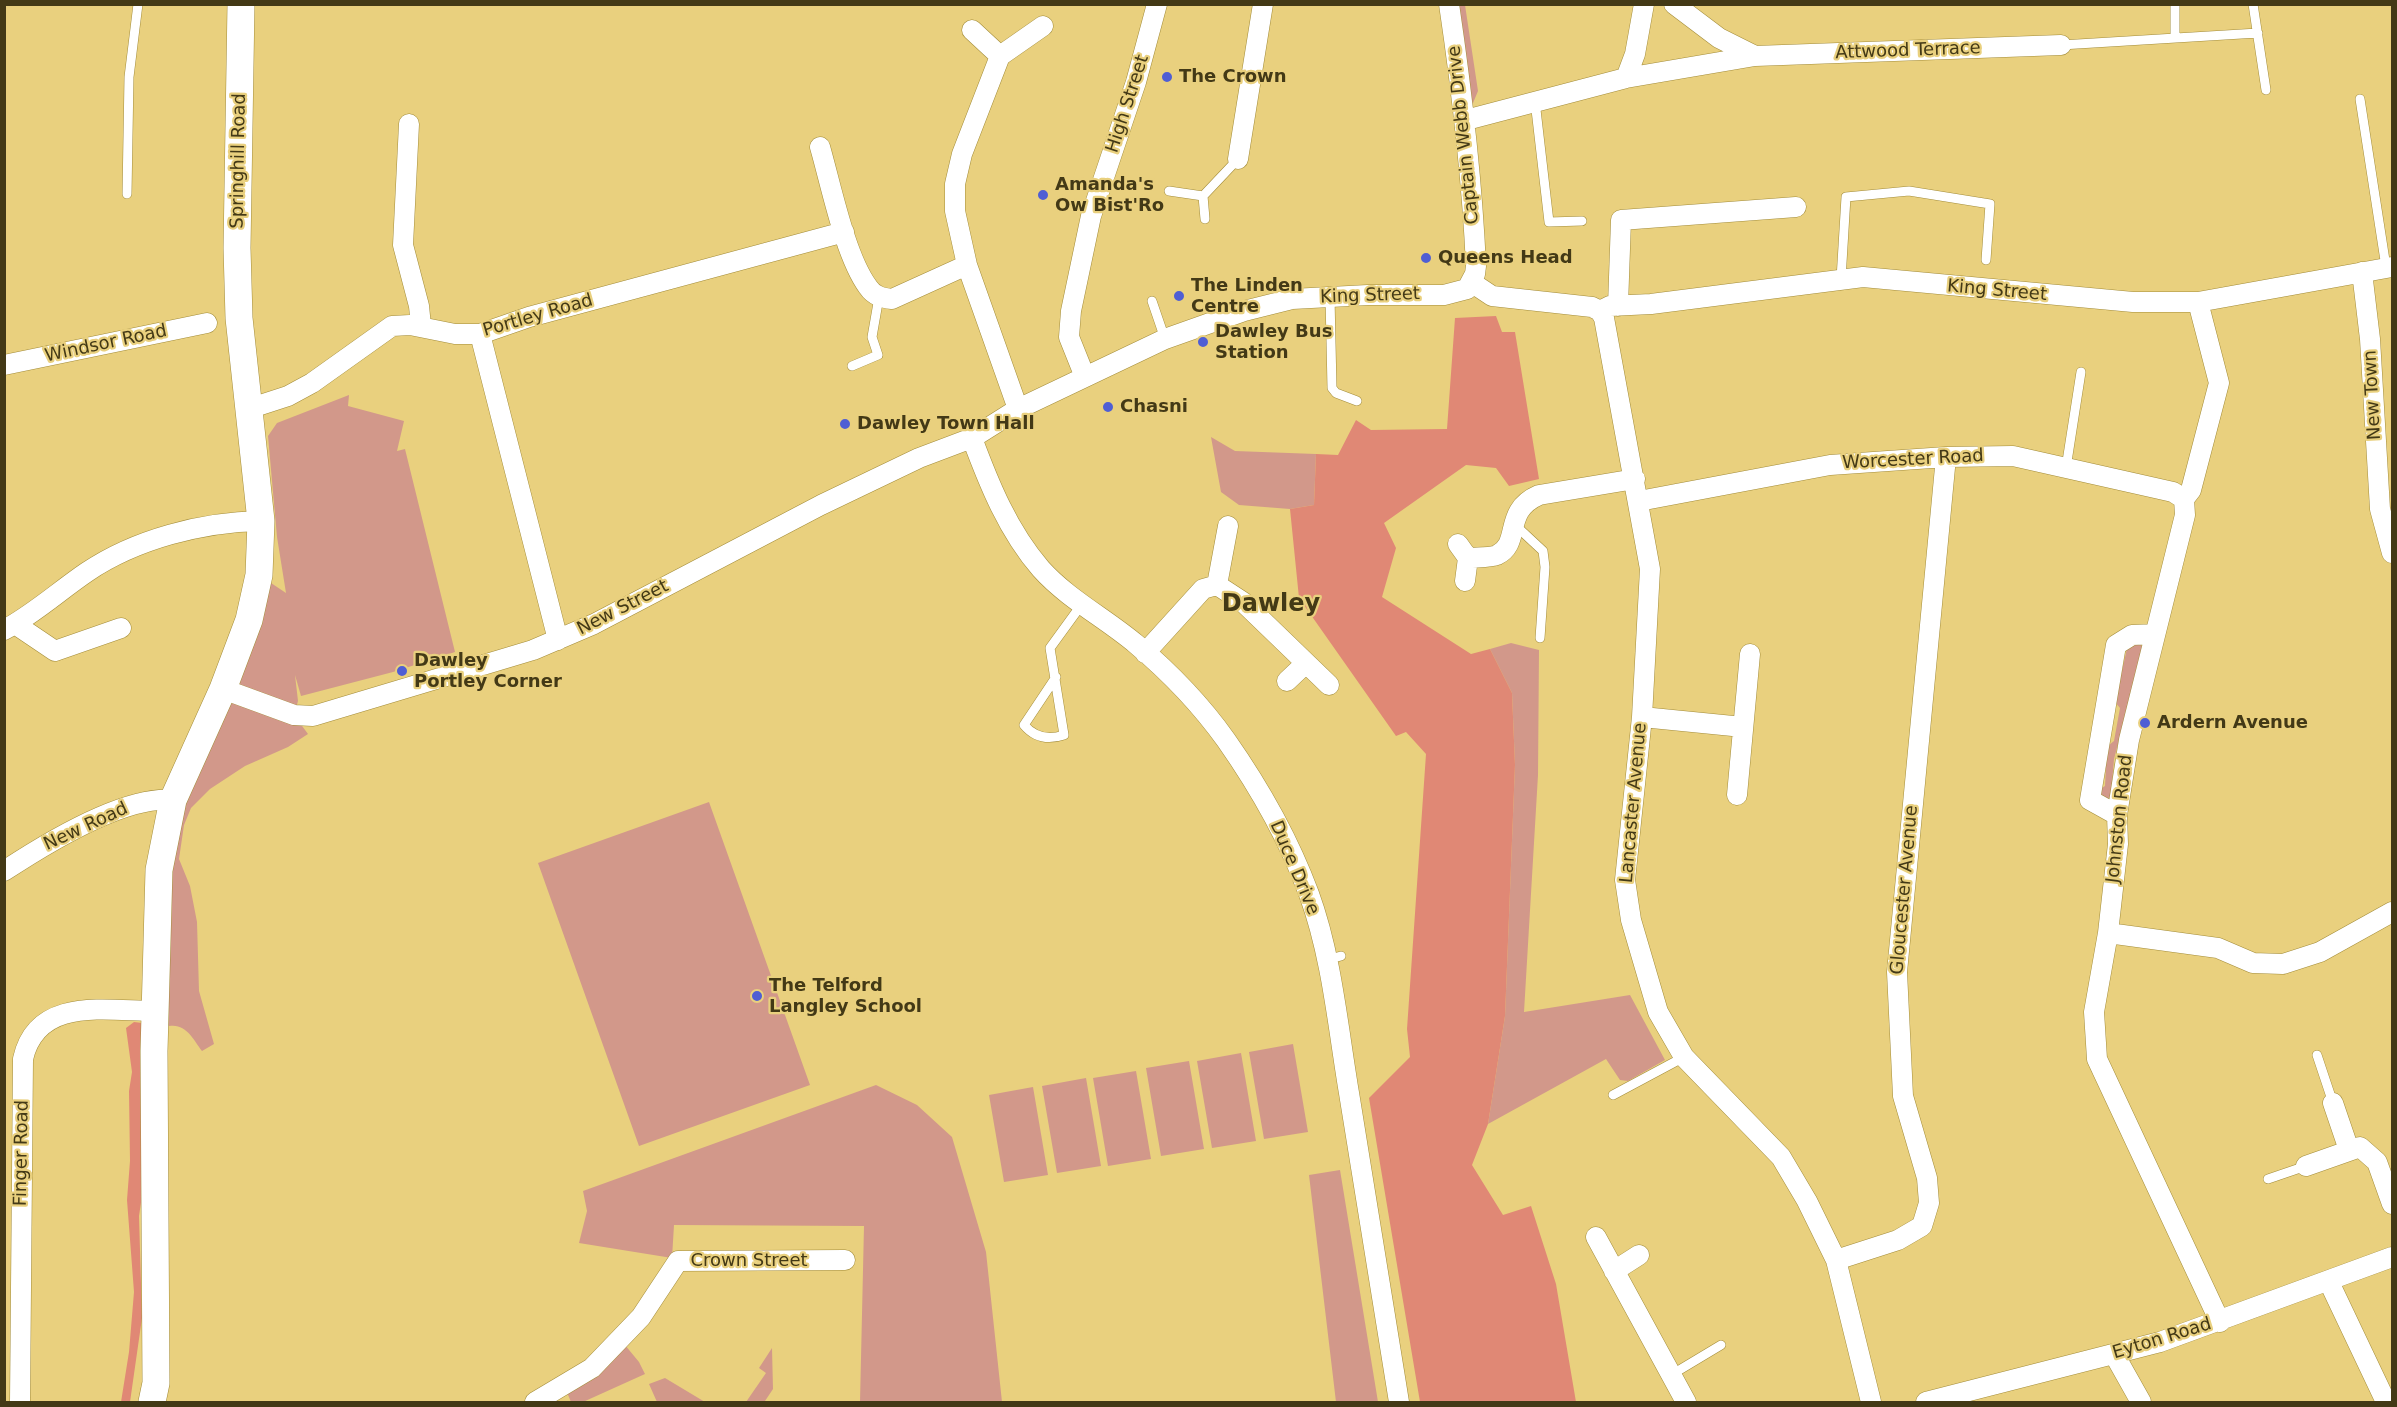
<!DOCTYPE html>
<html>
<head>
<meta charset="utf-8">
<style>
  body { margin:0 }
  #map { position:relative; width:2397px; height:1407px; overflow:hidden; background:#e9d07e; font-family:"DejaVu Sans",sans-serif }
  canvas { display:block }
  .frame { position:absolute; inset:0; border:6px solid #433916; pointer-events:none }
</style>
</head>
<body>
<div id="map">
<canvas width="2397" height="1407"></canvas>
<div class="frame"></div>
</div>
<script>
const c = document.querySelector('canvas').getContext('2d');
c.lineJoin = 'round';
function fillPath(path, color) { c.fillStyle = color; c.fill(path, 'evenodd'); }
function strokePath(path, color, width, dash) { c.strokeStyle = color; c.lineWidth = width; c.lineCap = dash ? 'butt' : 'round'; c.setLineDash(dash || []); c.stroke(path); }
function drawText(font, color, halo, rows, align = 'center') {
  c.font = font + ' "DejaVu Sans",sans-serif'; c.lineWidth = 4.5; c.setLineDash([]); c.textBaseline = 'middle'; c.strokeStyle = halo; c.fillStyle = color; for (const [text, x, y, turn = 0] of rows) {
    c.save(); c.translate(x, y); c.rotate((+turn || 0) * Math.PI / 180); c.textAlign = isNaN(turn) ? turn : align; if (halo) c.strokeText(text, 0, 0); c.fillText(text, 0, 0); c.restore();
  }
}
const green = new Path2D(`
  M 1449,5 L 1465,5 L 1478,91 L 1466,120 Z
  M 349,395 L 348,406 L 404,421 L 397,451 L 405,449 L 455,652 L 393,672 L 301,696 L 295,675 L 298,701 L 294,715 L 308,734 L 288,747 L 245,766 L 210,789 L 191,808 L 184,825 L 179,859 L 190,886 L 197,922 L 199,991 L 214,1044 L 202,1051 C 193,1039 186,1023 169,1026 L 155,1012 L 159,870 L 259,575 L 286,593 L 277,537 L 268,436 L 277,423 Z
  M 1211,437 L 1235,451 L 1316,454 L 1314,505 L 1290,509 L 1239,505 L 1221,492 Z
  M 2140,642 L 2143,649 L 2114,759 L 2111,797 L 2102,803 L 2095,792 L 2105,786 L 2106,767 L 2100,762 L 2104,749 L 2114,741 L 2120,708 L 2115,702 L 2128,644 Z
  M 1511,643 L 1539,650 L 1538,775 L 1524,1012 L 1630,995 L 1665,1060 L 1628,1081 L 1620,1080 L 1606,1059 L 1488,1124 L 1505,1016 L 1515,765 L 1512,693 L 1490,649 Z
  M 709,802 L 810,1085 L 639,1146 L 538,863 Z
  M 1293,1044 L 1308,1132 L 1264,1139 L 1249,1052 Z
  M 1241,1053 L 1256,1141 L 1212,1148 L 1197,1061 Z
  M 1189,1061 L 1204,1149 L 1161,1156 L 1146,1068 Z
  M 1136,1071 L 1151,1159 L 1108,1166 L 1093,1078 Z
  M 1086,1078 L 1101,1166 L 1057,1173 L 1042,1086 Z
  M 876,1085 L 917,1105 L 952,1137 L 986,1252 L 1002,1402 L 860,1402 L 864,1226 L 674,1225 L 672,1258 L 579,1243 L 587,1211 L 583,1191 Z
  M 1033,1087 L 1048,1175 L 1004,1182 L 989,1095 Z
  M 1340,1170 L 1378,1402 L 1336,1402 L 1309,1175 Z
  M 620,1339 L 639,1362 L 645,1374 L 583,1402 L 571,1402 L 564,1385 Z
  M 772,1348 L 773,1389 L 765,1401 L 746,1402 L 766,1373 L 759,1368 Z
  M 665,1378 L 705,1402 L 657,1402 L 649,1384 Z`);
const forest = new Path2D(`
  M 1496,316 L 1502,332 L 1515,332 L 1539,479 L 1509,486 L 1496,468 L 1466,465 L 1384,523 L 1396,548 L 1382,597 L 1471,654 L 1490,649 L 1512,693 L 1515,765 L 1505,1016 L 1488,1124 L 1472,1165 L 1503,1215 L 1531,1206 L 1556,1284 L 1576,1402 L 1420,1402 L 1369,1098 L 1410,1057 L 1407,1029 L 1426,754 L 1406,732 L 1396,736 L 1299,598 L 1290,509 L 1314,505 L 1316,454 L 1338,455 L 1356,420 L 1371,430 L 1447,429 L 1455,318 Z
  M 134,1022 L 142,1023 L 143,1189 L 139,1216 L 142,1318 L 130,1402 L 121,1402 L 129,1352 L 134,1292 L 127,1200 L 130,1161 L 129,1091 L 132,1072 L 126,1028 Z`);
const service = new Path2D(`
  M 2175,4 L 2175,38
  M 2253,4 L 2266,90
  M 2061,45 L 2258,33
  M 2360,99 L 2386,267
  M 1535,101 L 1549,222 L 1582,221
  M 1169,191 L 1203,196
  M 127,194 L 129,77 L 138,4
  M 1205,219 L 1203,196 L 1238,159
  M 1841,279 L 1846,197 L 1909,191 L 1990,204 L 1986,260
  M 1330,297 L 1332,388 L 1336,393 L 1357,401
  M 1152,301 L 1165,339
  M 852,366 L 878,355 L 872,337 L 879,297
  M 2066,468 L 2081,372
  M 1514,524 L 1543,551 L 1545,567 L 1540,638
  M 1056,677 L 1024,725 C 1035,738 1049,740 1064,735 L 1050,648 L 1082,604
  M 1326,960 L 1341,956
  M 2317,1055 L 2333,1103
  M 1613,1095 L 1684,1057
  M 2268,1179 L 2306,1166
  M 1671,1375 L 1721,1345`);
const minor = new Path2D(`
  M 1674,4 L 1719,38 L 1755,56 L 2061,45
  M 972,30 L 1000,56
  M 1626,78 L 1635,54 L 1644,4
  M 1466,120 L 1626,78 L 1755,56
  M 409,124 L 403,245 L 419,306 L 421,326
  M 820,147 C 831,185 845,256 868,287 C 874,296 882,298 892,299 L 967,265
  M 1238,159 L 1263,4
  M 2362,272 L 2370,339 L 2380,509 L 2392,553
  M 1471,282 L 1492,296 L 1592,307 L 1600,311 L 1604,318 L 1650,569 L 1642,717 L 1625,880 L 1631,920 L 1658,1012 L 1684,1057 L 1781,1157 L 1807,1201 L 1836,1260 L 1871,1402
  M 2198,302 L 2219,383 L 2191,490 L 2184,499 L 2185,515 L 2129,740 L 2117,815 L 2118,844 L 2108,933 L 2094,1012 L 2097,1059 L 2220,1322
  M 1618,306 L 1621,220 L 1796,207
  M 1600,311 L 1610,306 L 1651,304 L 1863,277 L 2133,302 L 2198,302 L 2392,267
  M 480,334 L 558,640
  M 4,365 L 207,323
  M 1085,377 L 1069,337 L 1071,311 L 1091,216 L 1136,82 L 1157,4
  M 248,409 L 288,396 L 312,383 L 392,326 L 410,325 L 455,334 L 480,334 L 529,317 L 844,232
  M 1018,409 L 967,265 L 955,211 L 955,184 L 962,154 L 1000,56 L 1043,26
  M 972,438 C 989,484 1008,531 1041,569 C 1068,599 1105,618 1136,644 C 1168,671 1201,705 1226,740 C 1259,787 1289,840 1309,894 C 1332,957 1338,1028 1349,1093 C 1365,1197 1382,1300 1399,1402
  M 1639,501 L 1830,465 L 1946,457 L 2013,456 L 2173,492 L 2184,499
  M 1458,544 L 1468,558 L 1465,581
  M 1468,558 C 1477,557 1489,558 1497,555 C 1522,543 1502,511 1539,495 L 1635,479
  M 1217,585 L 1228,526
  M 15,624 L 55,651 L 121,628
  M 4,630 C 34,614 59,591 87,572 C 136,539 202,522 261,521
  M 1145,653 L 1203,589 L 1217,585 L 1243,602 L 1329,685
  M 1287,681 L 1306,663
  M 223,689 L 294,715 L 313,716 L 533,650 L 594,624 L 821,505 L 919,458 L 972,438 L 1018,409 L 1165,339 L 1244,311 L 1292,299 L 1368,295 L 1444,295 L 1467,289 L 1475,274 L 1476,266 C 1472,178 1462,92 1449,4
  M 1642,717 L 1743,727
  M 1737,795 L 1750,654
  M 2117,815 L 2090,800 L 2116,645 L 2132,635 L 2155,634
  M 4,871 C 45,844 124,795 173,800
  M 2108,933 L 2218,948 L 2253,963 L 2283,964 L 2320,952 L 2392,912
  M 2333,1103 L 2349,1150
  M 2306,1166 L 2360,1147 L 2377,1162 L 2392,1204
  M 1596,1237 L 1686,1402
  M 1836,1260 L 1898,1240 L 1922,1226 L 1929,1203 L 1927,1178 L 1903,1096 L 1897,972 L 1946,457
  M 1614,1271 L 1639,1255
  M 2329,1282 L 2386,1402
  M 2114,1354 L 2141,1402
  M 20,1402 L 23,1059 C 37,996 106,1011 155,1011
  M 535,1402 L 592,1368 L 641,1317 L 678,1261 L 845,1260
  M 1926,1402 L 2160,1342 L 2392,1257`);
const secondary = new Path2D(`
  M 152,1402 L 156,1383 L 154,1051 L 159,870 L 173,800 L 223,689 L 249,620 L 259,575 L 261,521 L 239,318 L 237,248 L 241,4`);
const markers = [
  [1167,77,6,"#4f5ed4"],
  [1043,195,6,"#4f5ed4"],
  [1426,258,6,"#4f5ed4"],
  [1179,296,6,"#4f5ed4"],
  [1203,342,6,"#4f5ed4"],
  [1108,407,6,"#4f5ed4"],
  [845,424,6,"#4f5ed4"],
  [402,671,6,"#4f5ed4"],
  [2145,723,6,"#4f5ed4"],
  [757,996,6,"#4f5ed4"]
];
const streetNames = [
  ["Attwood Terrace",1908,51,-2],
  ["High Street",1128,104,-72],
  ["Captain Webb Drive",1464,135,-96],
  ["Springhill Road",239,161,-89],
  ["King Street",1997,291,5],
  ["King Street",1370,296,-2],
  ["Portley Road",538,316,-16],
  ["Windsor Road",106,344,-12],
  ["New Town",2373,395,-93],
  ["Worcester Road",1913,460,-3],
  ["New Street",623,608,-27],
  ["Lancaster Avenue",1634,803,-85],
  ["Johnston Road",2120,819,-84],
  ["New Road",86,827,-25],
  ["Duce Drive",1294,868,67],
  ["Gloucester Avenue",1905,890,-85],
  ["Finger Road",22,1153,-89],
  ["Crown Street",749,1261],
  ["Eyton Road",2162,1339,-17]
];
const poiNames = [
  ["The Crown",1179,77],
  ["Amanda's",1055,185],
  ["Ow Bist'Ro",1055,206],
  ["Queens Head",1438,258],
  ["The Linden",1191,286],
  ["Centre",1191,307],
  ["Dawley Bus",1215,332],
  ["Station",1215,353],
  ["Chasni",1120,407],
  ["Dawley Town Hall",857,424],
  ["Dawley",414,661],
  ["Portley Corner",414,682],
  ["Ardern Avenue",2157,723],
  ["The Telford",769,986],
  ["Langley School",769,1007]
];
const districtNames = [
  ["Dawley",1271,605]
];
fillPath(green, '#d2988a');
fillPath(forest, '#e08875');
strokePath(service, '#a38c39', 10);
strokePath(minor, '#a38c39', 21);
strokePath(secondary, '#a38c39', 28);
strokePath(service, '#fff', 9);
strokePath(minor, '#fff', 20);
strokePath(secondary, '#fff', 27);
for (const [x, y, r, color] of markers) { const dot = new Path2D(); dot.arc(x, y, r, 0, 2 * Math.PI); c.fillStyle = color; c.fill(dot); strokePath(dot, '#e9d07e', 2); }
drawText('18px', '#433916', '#e9d07e', streetNames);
drawText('bold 18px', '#433916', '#e9d07e', poiNames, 'left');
drawText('bold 24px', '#433916', '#e9d07e', districtNames);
</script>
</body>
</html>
